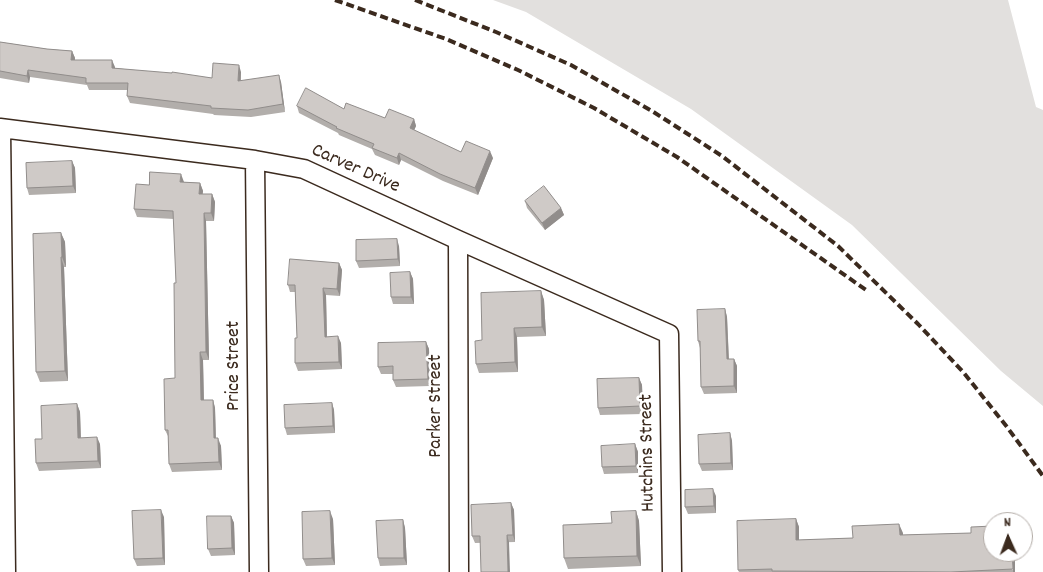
<!DOCTYPE html>
<html>
<head>
<meta charset="utf-8">
<style>
  body { margin:0 }
  #map { position:relative; width:1043px; height:572px; overflow:hidden; background:#fff; font-family:Dekko,sans-serif }
  canvas { display:block }
  .north { position:absolute; left:983px; top:512px; width:50px; height:50px; box-sizing:border-box; background:#fff; border:1px solid #b1aaa5; border-radius:50%; rotate:358deg; font-size:14px; font-weight:700; line-height:20px; text-align:center; color:#3b2a1e }
  .north::after { content:''; display:block; margin:auto; width:18px; height:22px; background:#3b2a1e; clip-path:polygon(50% 0,100% 100%,50% 72%,0 100%) }
</style>
</head>
<body>
<div id="map">
<canvas width="1043" height="572"></canvas>
<div class="north">N</div>
</div>
<script>
const c = document.querySelector('canvas').getContext('2d');
c.lineJoin = 'round';
function fillPath(path, color) { c.fillStyle = color; c.fill(path, 'evenodd'); }
function strokePath(path, color, width, dash) { c.strokeStyle = color; c.lineWidth = width; c.lineCap = dash ? 'butt' : 'round'; c.setLineDash(dash || []); c.stroke(path); }
function drawText(font, color, halo, rows, align = 'center') {
  c.font = font + ' Dekko,sans-serif'; c.lineWidth = 5; c.setLineDash([]); c.textBaseline = 'middle'; c.strokeStyle = halo; c.fillStyle = color; for (const [text, x, y, turn = 0] of rows) {
    c.save(); c.translate(x, y); c.rotate((+turn || 0) * Math.PI / 180); c.textAlign = isNaN(turn) ? turn : align; if (halo) c.strokeText(text, 0, 0); c.fillText(text, 0, 0); c.restore();
  }
}
const green = new Path2D(`
  M 493,0 L 1008,0 L 1036,107 L 1043,110 L 1043,406 L 1001,371 L 852,225 L 691,109 L 526,12 Z`);
const minor = new Path2D(`
  M 0,128 L 255,160 L 304,169 L 458,240 L 669,334 L 672,572
  M 1,128 L 6,572
  M 255,160 L 259,572
  M 458,240 L 459,572`);
const rail = new Path2D(`
  M 335,0 L 446,39 L 518,70 L 594,108 L 677,157 L 866,290
  M 415,0 L 496,32 L 571,65 L 652,111 L 722,156 L 838,246 L 918,324 L 964,373 L 1007,427 L 1043,476`);
const wall = new Path2D(`
  M 0,42 L 47,49 L 72,51 L 75,58 L 75,60 L 115,67 L 115,68 L 212,78 L 241,72 L 241,81 L 281,82 L 285,112 L 251,117 L 214,115 L 213,114 L 130,103 L 127,96 L 128,90 L 89,90 L 87,85 L 30,77 L 29,83 L 0,78 Z
  M 297,106 L 344,109 L 385,118 L 414,119 L 416,126 L 414,130 L 461,152 L 493,158 L 478,195 L 443,181 L 401,160 L 399,165 L 375,155 L 372,149 L 339,135 L 338,133 L 299,113 Z
  M 72,161 L 75,168 L 76,193 L 29,195 L 27,188 Z
  M 184,182 L 200,183 L 203,191 L 202,194 L 212,194 L 215,202 L 214,221 L 206,221 L 209,360 L 203,360 L 204,400 L 213,400 L 215,408 L 216,438 L 221,446 L 222,470 L 172,472 L 169,464 L 168,436 L 165,430 L 175,378 L 176,283 L 174,219 L 137,217 L 134,209 L 149,185 Z
  M 525,201 L 561,208 L 564,215 L 545,230 L 527,208 Z
  M 61,233 L 65,242 L 66,267 L 64,267 L 68,381 L 40,382 L 36,372 Z
  M 399,246 L 400,266 L 359,268 L 356,261 Z
  M 339,263 L 342,270 L 340,296 L 326,295 L 327,337 L 341,343 L 342,369 L 298,371 L 295,363 L 297,338 L 295,292 L 290,292 L 288,285 Z
  M 410,272 L 413,279 L 414,304 L 393,304 L 391,297 Z
  M 541,291 L 544,300 L 546,336 L 517,337 L 518,372 L 479,373 L 476,364 L 482,340 Z
  M 725,309 L 727,317 L 729,359 L 734,359 L 737,366 L 737,393 L 704,394 L 701,387 L 700,348 L 698,341 Z
  M 426,342 L 429,349 L 430,386 L 396,387 L 393,380 L 393,374 L 381,374 L 378,367 Z
  M 639,378 L 642,385 L 643,414 L 600,415 L 598,408 Z
  M 332,403 L 334,410 L 335,433 L 287,435 L 285,428 Z
  M 77,404 L 80,412 L 81,438 L 100,444 L 101,468 L 39,471 L 36,463 L 42,439 Z
  M 730,433 L 732,441 L 733,470 L 702,471 L 699,464 Z
  M 635,444 L 638,452 L 638,473 L 604,474 L 602,467 Z
  M 716,496 L 716,513 L 688,514 L 685,507 Z
  M 511,503 L 514,510 L 515,542 L 475,543 L 472,536 Z
  M 636,511 L 639,521 L 641,566 L 568,569 L 564,558 Z
  M 231,516 L 234,523 L 235,555 L 211,556 L 208,549 Z
  M 164,517 L 165,565 L 137,566 L 134,559 Z
  M 333,519 L 335,565 L 306,566 L 303,559 Z
  M 796,519 L 799,527 L 799,540 L 853,538 L 903,533 L 903,535 L 971,533 L 1015,572 L 739,572 L 738,570 Z
  M 403,520 L 405,528 L 407,565 L 380,566 L 378,558 Z`);
const shadedWall = new Path2D(`
  M 72,51 L 75,58 L 74,67 L 71,60 Z
  M 112,60 L 115,67 L 115,75 L 112,68 Z
  M 239,65 L 241,72 L 240,89 L 238,81 Z
  M 28,70 L 30,77 L 29,83 L 27,76 Z
  M 279,75 L 281,82 L 285,112 L 283,104 Z
  M 414,119 L 416,126 L 412,135 L 410,128 Z
  M 490,151 L 493,158 L 478,195 L 475,188 Z
  M 399,153 L 401,160 L 399,165 L 397,158 Z
  M 72,161 L 75,168 L 76,193 L 73,186 Z
  M 181,174 L 184,182 L 180,182 Z
  M 200,183 L 203,191 L 202,202 L 199,194 Z
  M 212,194 L 215,202 L 214,221 L 211,213 Z
  M 561,208 L 564,215 L 545,230 L 542,223 Z
  M 204,213 L 206,221 L 209,360 L 206,352 Z
  M 61,233 L 65,242 L 66,267 L 62,257 Z
  M 397,239 L 399,246 L 400,266 L 398,259 Z
  M 61,257 L 64,267 L 68,381 L 65,371 Z
  M 339,263 L 342,270 L 340,296 L 337,289 Z
  M 410,272 L 413,279 L 414,304 L 411,297 Z
  M 323,288 L 326,295 L 327,344 L 325,337 Z
  M 541,291 L 544,300 L 546,336 L 542,327 Z
  M 725,309 L 727,317 L 729,366 L 727,359 Z
  M 514,328 L 517,337 L 518,372 L 515,362 Z
  M 338,336 L 341,343 L 342,369 L 339,362 Z
  M 426,342 L 429,349 L 430,386 L 428,379 Z
  M 200,352 L 203,360 L 204,408 L 201,400 Z
  M 734,359 L 737,366 L 737,393 L 734,386 Z
  M 639,378 L 642,385 L 643,414 L 640,406 Z
  M 213,400 L 215,408 L 216,446 L 214,438 Z
  M 332,403 L 334,410 L 335,433 L 333,426 Z
  M 77,404 L 80,412 L 81,445 L 78,438 Z
  M 730,433 L 732,441 L 733,470 L 731,463 Z
  M 97,437 L 100,444 L 101,468 L 98,461 Z
  M 218,438 L 221,446 L 222,470 L 219,462 Z
  M 635,444 L 638,452 L 638,473 L 636,466 Z
  M 713,489 L 716,496 L 716,513 L 714,506 Z
  M 511,503 L 514,510 L 515,542 L 513,535 Z
  M 161,510 L 164,517 L 165,565 L 163,558 Z
  M 330,511 L 333,519 L 335,565 L 332,558 Z
  M 636,511 L 639,521 L 641,566 L 637,556 Z
  M 231,516 L 234,523 L 235,555 L 232,548 Z
  M 796,519 L 799,527 L 799,549 L 796,540 Z
  M 403,520 L 405,528 L 407,565 L 404,558 Z
  M 899,524 L 903,533 L 903,544 L 900,535 Z
  M 507,535 L 509,542 L 510,572 L 508,572 Z
  M 1012,552 L 1015,552 L 1015,572 L 1013,572 L 1013,569 Z`);
const building = new Path2D(`
  M 0,42 L 47,49 L 72,51 L 71,60 L 112,60 L 112,68 L 172,73 L 172,72 L 212,78 L 213,63 L 239,65 L 238,81 L 279,75 L 283,104 L 248,110 L 211,108 L 211,106 L 127,96 L 128,83 L 86,83 L 86,78 L 28,70 L 27,76 L 0,71 Z
  M 306,88 L 344,109 L 346,103 L 385,118 L 389,109 L 414,119 L 410,128 L 461,152 L 466,141 L 490,151 L 475,188 L 440,174 L 399,153 L 397,158 L 372,148 L 374,144 L 336,128 L 337,127 L 297,106 Z
  M 72,161 L 73,186 L 27,188 L 26,163 Z
  M 150,172 L 181,174 L 180,182 L 200,183 L 199,194 L 212,194 L 211,213 L 204,213 L 206,352 L 200,352 L 201,400 L 213,400 L 214,438 L 218,438 L 219,462 L 169,464 L 168,430 L 165,430 L 164,379 L 175,378 L 174,283 L 176,283 L 173,211 L 134,209 L 136,184 L 149,185 Z
  M 544,186 L 561,208 L 542,223 L 525,201 Z
  M 61,233 L 62,257 L 61,257 L 65,371 L 36,372 L 33,234 Z
  M 397,239 L 398,259 L 356,261 L 356,240 Z
  M 290,259 L 339,263 L 337,289 L 323,288 L 325,337 L 338,336 L 339,362 L 295,363 L 295,338 L 297,338 L 295,285 L 288,285 Z
  M 410,272 L 411,297 L 391,297 L 390,273 Z
  M 541,291 L 542,327 L 514,328 L 515,362 L 476,364 L 475,341 L 482,340 L 481,293 Z
  M 725,309 L 727,359 L 734,359 L 734,386 L 701,387 L 700,341 L 698,341 L 697,310 Z
  M 426,342 L 428,379 L 393,380 L 393,366 L 378,367 L 378,343 Z
  M 639,378 L 640,406 L 598,408 L 597,379 Z
  M 332,403 L 333,426 L 285,428 L 284,405 Z
  M 77,404 L 78,438 L 97,437 L 98,461 L 36,463 L 35,439 L 42,439 L 41,406 Z
  M 730,433 L 731,463 L 699,464 L 698,435 Z
  M 635,444 L 636,466 L 602,467 L 601,446 Z
  M 713,489 L 714,506 L 685,507 L 685,490 Z
  M 511,503 L 513,535 L 507,535 L 508,572 L 481,572 L 480,536 L 472,536 L 471,505 Z
  M 161,510 L 163,558 L 134,559 L 132,511 Z
  M 330,511 L 332,558 L 303,559 L 302,512 Z
  M 636,511 L 637,556 L 564,558 L 563,525 L 612,523 L 611,512 Z
  M 207,516 L 231,516 L 232,548 L 208,549 Z
  M 796,519 L 796,540 L 853,538 L 852,526 L 899,524 L 900,535 L 971,533 L 971,527 L 993,526 L 993,552 L 1012,552 L 1013,569 L 951,572 L 772,571 L 772,569 L 738,570 L 737,521 Z
  M 403,520 L 404,558 L 378,558 L 376,521 Z`);
const streetNames = [
  ["Carver Drive",355,170,24],
  ["Price Street",235,366,-90],
  ["Parker Street",437,406,-90],
  ["Hutchins Street",649,453,-91]
];
fillPath(green, '#e2e0de');
strokePath(minor, '#3b2a1e', 21);
strokePath(minor, '#fff', 18);
strokePath(rail, '#3b2a1e', 4, [8, 4]);
fillPath(wall, '#b2aeab');
fillPath(shadedWall, '#918d8b');
fillPath(building, '#cfcac7');
strokePath(building, '#918d8b', 1);
drawText('20px', '#3b2a1e', '#fff', streetNames);
</script>
</body>
</html>
